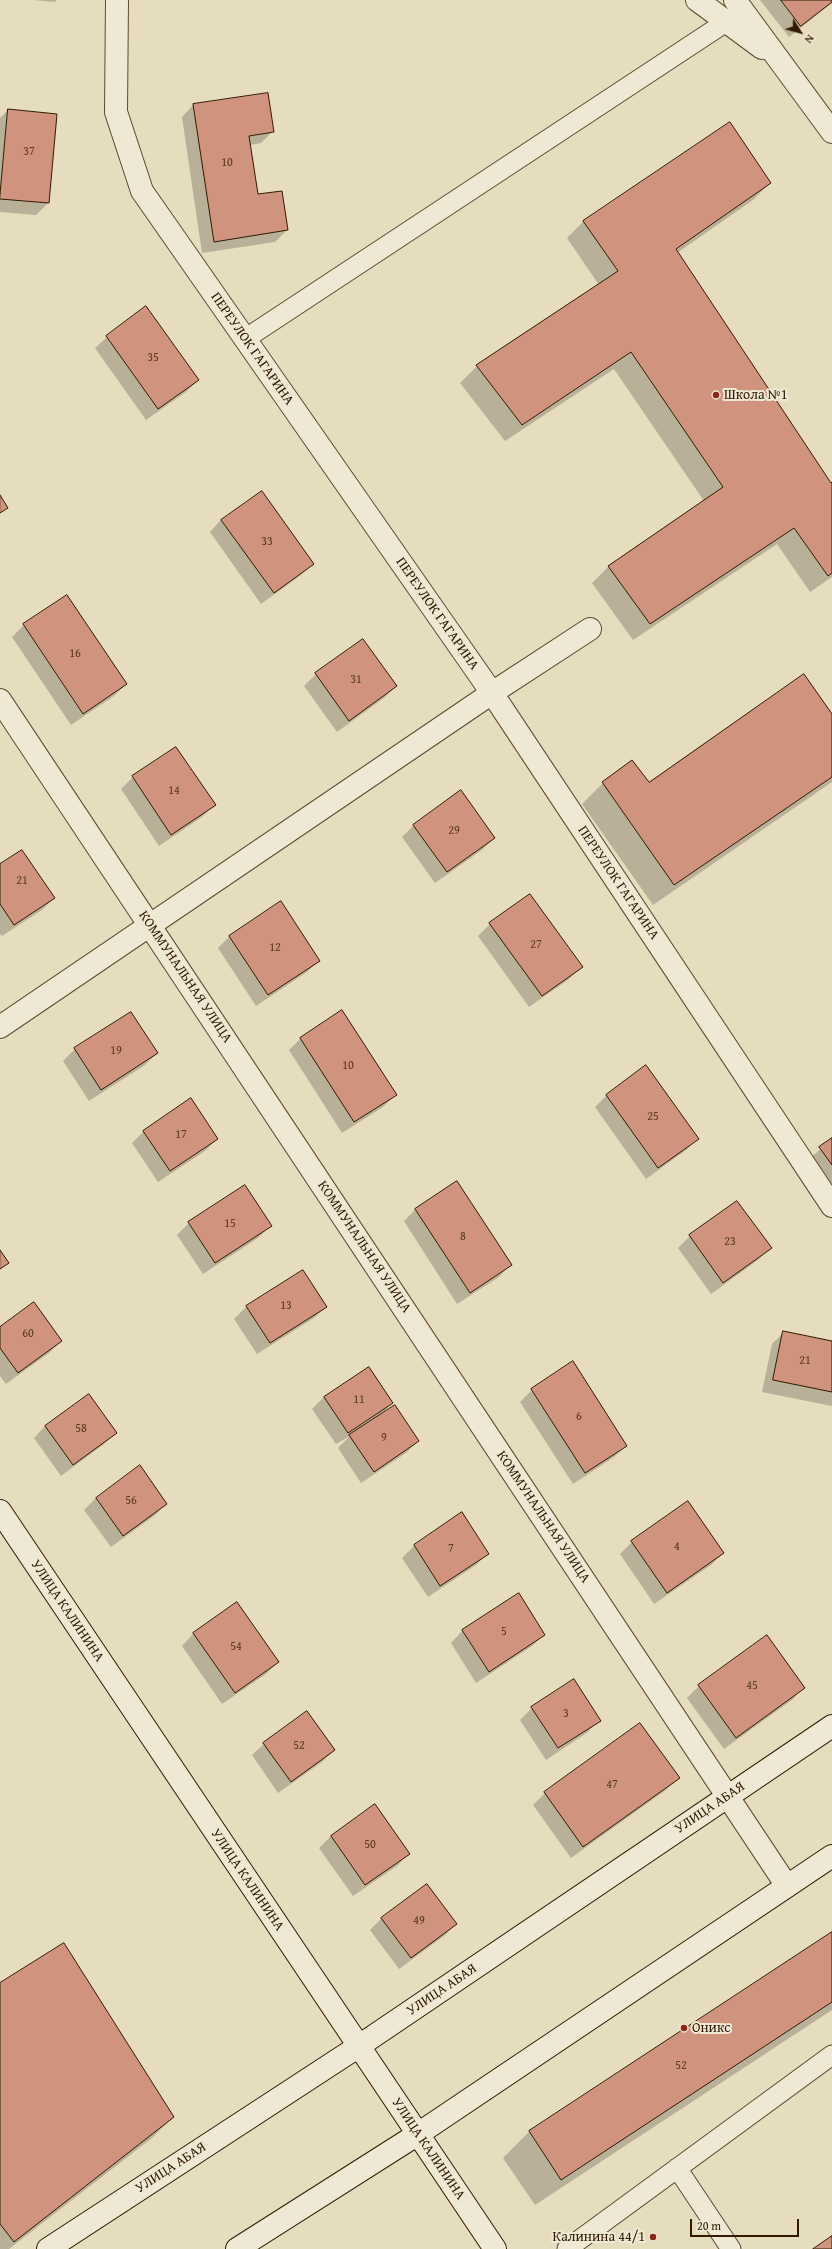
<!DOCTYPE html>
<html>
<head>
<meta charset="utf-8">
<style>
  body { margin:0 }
  #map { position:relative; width:832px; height:2249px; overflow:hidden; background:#e6dcbe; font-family:"Gentium Book Plus",serif }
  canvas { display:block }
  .north { position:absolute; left:780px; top:12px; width:40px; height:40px; -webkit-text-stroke:3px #efe8d5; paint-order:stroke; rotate:127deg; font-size:11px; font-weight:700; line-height:16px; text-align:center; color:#311a01 }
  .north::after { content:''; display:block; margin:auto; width:14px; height:18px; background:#311a01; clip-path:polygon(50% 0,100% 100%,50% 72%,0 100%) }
  .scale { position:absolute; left:690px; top:2219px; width:109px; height:18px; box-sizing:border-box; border:2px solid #311a01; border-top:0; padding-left:5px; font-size:12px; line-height:14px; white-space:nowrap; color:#311a01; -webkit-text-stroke:3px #efe8d5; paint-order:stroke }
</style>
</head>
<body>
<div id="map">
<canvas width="832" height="2249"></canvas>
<div class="north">N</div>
<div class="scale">20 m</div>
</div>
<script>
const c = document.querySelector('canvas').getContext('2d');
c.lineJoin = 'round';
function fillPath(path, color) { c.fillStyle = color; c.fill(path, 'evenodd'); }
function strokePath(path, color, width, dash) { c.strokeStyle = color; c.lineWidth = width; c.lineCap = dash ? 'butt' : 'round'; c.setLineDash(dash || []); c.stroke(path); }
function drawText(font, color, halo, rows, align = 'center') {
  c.font = font + ' "Gentium Book Plus",serif'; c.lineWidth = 4; c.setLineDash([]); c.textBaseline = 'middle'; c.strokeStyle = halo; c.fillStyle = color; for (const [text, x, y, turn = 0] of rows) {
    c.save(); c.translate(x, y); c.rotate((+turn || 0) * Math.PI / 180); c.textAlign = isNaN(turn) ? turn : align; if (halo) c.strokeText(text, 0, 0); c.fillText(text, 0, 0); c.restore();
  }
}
const shadow = new Path2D(`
  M 33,0 L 57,0 L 55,2 Z
  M 760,0 L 832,0 L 832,3 L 789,37 Z
  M 193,105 L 273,131 L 261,143 L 250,145 L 257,195 L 287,230 L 275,242 L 202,253 L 182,117 Z
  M 8,110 L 56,115 L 48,203 L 36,215 L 0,212 L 0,118 Z
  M 770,183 L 753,200 L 677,253 L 830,484 L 832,483 L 832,577 L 810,592 L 777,544 L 633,640 L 592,583 L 609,566 L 704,501 L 614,369 L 505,441 L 460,383 L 477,366 L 599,285 L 567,238 L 584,221 Z
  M 107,337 L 198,380 L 186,392 L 146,420 L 95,348 Z
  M 221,520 L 313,564 L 301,575 L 261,604 L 210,532 Z
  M 24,625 L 126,684 L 114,696 L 71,725 L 12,637 Z
  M 316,674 L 396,686 L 384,698 L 337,732 L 304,686 Z
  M 832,715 L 832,782 L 653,905 L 582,804 L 603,783 L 649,784 Z
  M 133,777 L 214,805 L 202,817 L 159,846 L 121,789 Z
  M 414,825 L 494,838 L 482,850 L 435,883 L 402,837 Z
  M 0,866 L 54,898 L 42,910 L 2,936 L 0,934 Z
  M 490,924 L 581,967 L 569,979 L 529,1007 L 478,936 Z
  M 230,936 L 319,960 L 307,972 L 256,1006 L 218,948 Z
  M 130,1013 L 157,1053 L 145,1065 L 89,1101 L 63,1061 L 75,1049 Z
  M 300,1039 L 395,1095 L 383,1107 L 342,1133 L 289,1050 Z
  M 607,1095 L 698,1138 L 686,1150 L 646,1179 L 595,1107 Z
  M 144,1131 L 217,1139 L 205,1151 L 158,1182 L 132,1143 Z
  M 832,1139 L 832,1194 L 808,1160 Z
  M 416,1209 L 510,1265 L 499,1277 L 457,1304 L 404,1221 Z
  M 189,1223 L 270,1226 L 258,1238 L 203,1274 L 177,1235 Z
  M 690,1236 L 770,1248 L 758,1260 L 711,1294 L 678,1248 Z
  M 303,1271 L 326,1307 L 314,1318 L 257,1354 L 234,1319 L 246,1307 Z
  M 0,1328 L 61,1341 L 49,1353 L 6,1384 L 0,1376 Z
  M 784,1332 L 832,1342 L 832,1406 L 762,1392 L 772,1344 Z
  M 532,1390 L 626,1446 L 614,1457 L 573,1484 L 520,1402 Z
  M 324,1397 L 392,1403 L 381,1415 L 418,1441 L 406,1453 L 361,1483 L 338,1448 L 350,1436 L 336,1444 L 312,1409 Z
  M 45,1426 L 116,1433 L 104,1444 L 61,1476 L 34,1438 Z
  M 96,1498 L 166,1504 L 154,1516 L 111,1547 L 84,1510 Z
  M 462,1514 L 488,1553 L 476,1565 L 428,1597 L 402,1558 L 414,1546 Z
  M 632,1542 L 723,1553 L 711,1565 L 654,1604 L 620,1554 Z
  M 518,1595 L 544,1635 L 532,1646 L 476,1683 L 451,1643 L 462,1631 Z
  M 236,1603 L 278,1662 L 266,1674 L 222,1704 L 182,1646 L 193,1634 Z
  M 699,1686 L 803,1688 L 792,1700 L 724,1749 L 687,1698 Z
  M 532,1708 L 599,1720 L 588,1732 L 546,1760 L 520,1720 Z
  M 264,1744 L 334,1750 L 322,1762 L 278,1793 L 252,1755 Z
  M 678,1778 L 666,1790 L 571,1858 L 533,1805 L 545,1793 Z
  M 375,1806 L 408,1854 L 397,1866 L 353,1896 L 319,1848 L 331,1836 Z
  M 382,1918 L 456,1924 L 444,1936 L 399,1969 L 370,1930 Z
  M 832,1933 L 832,2010 L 535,2205 L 503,2158 L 530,2131 Z
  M 0,1984 L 173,2117 L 152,2138 L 9,2249 L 0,2249 Z`);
const building = new Path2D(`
  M 781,0 L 832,0 L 832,2 L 801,26 Z
  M 268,93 L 274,132 L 249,136 L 258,194 L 282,191 L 288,230 L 214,242 L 193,104 Z
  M 8,109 L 57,114 L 49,203 L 0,199 Z
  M 730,122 L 771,183 L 676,249 L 831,483 L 832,482 L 832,573 L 828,576 L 794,528 L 650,624 L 608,566 L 723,487 L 631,352 L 522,425 L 476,365 L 618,271 L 583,221 Z
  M 146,306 L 199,380 L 158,409 L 106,336 Z
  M 262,491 L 314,564 L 274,593 L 221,520 Z
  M 0,495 L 8,508 L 0,513 Z
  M 67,595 L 127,684 L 83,714 L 23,624 Z
  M 363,639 L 397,686 L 349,721 L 315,673 Z
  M 804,674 L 832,714 L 832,777 L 674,885 L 602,782 L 632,760 L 649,782 Z
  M 176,747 L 216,805 L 171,835 L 132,776 Z
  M 461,790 L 495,838 L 447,872 L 413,825 Z
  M 22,850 L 55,898 L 14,925 L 0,904 L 0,864 Z
  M 530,894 L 583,967 L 542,996 L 489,923 Z
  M 281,901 L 320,961 L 268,995 L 229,936 Z
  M 342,1010 L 397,1095 L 354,1122 L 300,1038 Z
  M 131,1012 L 158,1053 L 101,1090 L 74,1048 Z
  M 646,1065 L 699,1139 L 658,1168 L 606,1095 Z
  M 191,1098 L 218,1139 L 170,1171 L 143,1131 Z
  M 832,1138 L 832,1165 L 819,1147 Z
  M 457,1181 L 512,1265 L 470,1293 L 415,1209 Z
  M 245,1185 L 272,1226 L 215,1263 L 188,1222 Z
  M 737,1201 L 772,1248 L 723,1283 L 689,1235 Z
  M 0,1250 L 9,1263 L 0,1269 Z
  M 303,1270 L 327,1307 L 270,1343 L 246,1306 Z
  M 34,1302 L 62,1341 L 18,1373 L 0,1348 L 0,1327 Z
  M 783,1331 L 832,1341 L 832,1392 L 773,1380 Z
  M 573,1361 L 627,1446 L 585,1473 L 531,1389 Z
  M 369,1367 L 393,1403 L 348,1433 L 324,1397 Z
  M 89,1394 L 117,1433 L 73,1465 L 45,1426 Z
  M 395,1405 L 419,1441 L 374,1472 L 349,1435 Z
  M 140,1465 L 167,1504 L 123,1536 L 96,1498 Z
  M 688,1501 L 724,1553 L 667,1593 L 631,1541 Z
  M 462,1512 L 489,1554 L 440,1586 L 414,1545 Z
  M 519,1593 L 545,1635 L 489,1672 L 462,1630 Z
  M 237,1602 L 279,1662 L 235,1693 L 193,1633 Z
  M 767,1635 L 805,1688 L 736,1738 L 698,1685 Z
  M 574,1679 L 601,1721 L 558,1748 L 531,1707 Z
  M 307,1711 L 335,1750 L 291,1782 L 263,1743 Z
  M 640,1723 L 680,1778 L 583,1847 L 544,1792 Z
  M 375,1804 L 410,1854 L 365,1885 L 331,1836 Z
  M 427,1884 L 457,1924 L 411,1958 L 381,1918 Z
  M 832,1932 L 832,2002 L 561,2180 L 529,2131 Z
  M 64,1943 L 174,2117 L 14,2242 L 0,2224 L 0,1983 Z
  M 832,2236 L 832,2249 L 813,2249 Z`);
const lane = new Path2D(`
  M 245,339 L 726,22
  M 677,2168 L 731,2249
  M 567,2249 L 832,2055`);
const street = new Path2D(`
  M 117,0 L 116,112 L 142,191 L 492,693 L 832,1206
  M 697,0 L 762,48
  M 735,0 L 832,132
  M 0,700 L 787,1886
  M 0,1027 L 492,693 L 590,629`);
const secondary = new Path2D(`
  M 0,1511 L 495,2249
  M 48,2249 L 359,2046 L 832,1726
  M 237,2249 L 418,2134 L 832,1856`);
const markers = [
  [716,395,4,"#8f2418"],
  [684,2028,4,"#8f2418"],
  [653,2237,4,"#8f2418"]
];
const numberNames = [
  ["37",29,152],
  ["10",227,163],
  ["35",153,358],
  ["33",267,542],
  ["16",75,654],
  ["31",356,680],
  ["14",174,791],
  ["29",454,831],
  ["21",22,881],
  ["27",536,945],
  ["12",275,948],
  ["19",116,1051],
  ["10",348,1066],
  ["25",653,1117],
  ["17",181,1135],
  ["15",230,1224],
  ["8",463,1237],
  ["23",730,1242],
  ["13",286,1306],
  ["60",28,1334],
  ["21",805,1361],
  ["11",359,1400],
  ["6",579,1417],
  ["58",81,1429],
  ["9",384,1438],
  ["56",131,1501],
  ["4",677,1547],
  ["7",451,1549],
  ["5",504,1632],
  ["54",236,1647],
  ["45",752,1686],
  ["3",566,1714],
  ["52",299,1746],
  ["47",612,1785],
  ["50",370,1845],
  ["49",419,1921],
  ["52",681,2066]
];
const streetNames = [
  ["ПЕРЕУЛОК ГАГАРИНА",252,349,55],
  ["ПЕРЕУЛОК ГАГАРИНА",437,614,55],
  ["ПЕРЕУЛОК ГАГАРИНА",618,883,56],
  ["КОММУНАЛЬНАЯ УЛИЦА",185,977,56],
  ["КОММУНАЛЬНАЯ УЛИЦА",364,1247,56],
  ["КОММУНАЛЬНАЯ УЛИЦА",543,1517,56],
  ["УЛИЦА КАЛИНИНА",67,1611,56],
  ["УЛИЦА АБАЯ",710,1808,-34],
  ["УЛИЦА КАЛИНИНА",247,1880,56],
  ["УЛИЦА АБАЯ",442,1990,-34],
  ["УЛИЦА КАЛИНИНА",428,2149,56],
  ["УЛИЦА АБАЯ",171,2168,-33]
];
const poiNames = [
  ["Школа №1",724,395],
  ["Оникс",692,2028],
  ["Калинина 44/1",645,2237,"right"]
];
fillPath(shadow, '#0003');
fillPath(building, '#cf937e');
strokePath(building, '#311a01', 1);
strokePath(lane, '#5e4a30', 21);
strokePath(street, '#5e4a30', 24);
strokePath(secondary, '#311a01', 24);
strokePath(lane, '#efe8d5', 19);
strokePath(street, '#efe8d5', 22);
strokePath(secondary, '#efe8d5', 22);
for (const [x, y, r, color] of markers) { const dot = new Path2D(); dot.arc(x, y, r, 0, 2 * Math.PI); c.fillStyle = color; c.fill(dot); strokePath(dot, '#efe8d5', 1.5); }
drawText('12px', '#583820', null, numberNames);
drawText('14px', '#311a01', '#efe8d5', streetNames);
drawText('14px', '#311a01', '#efe8d5', poiNames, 'left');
</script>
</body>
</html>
